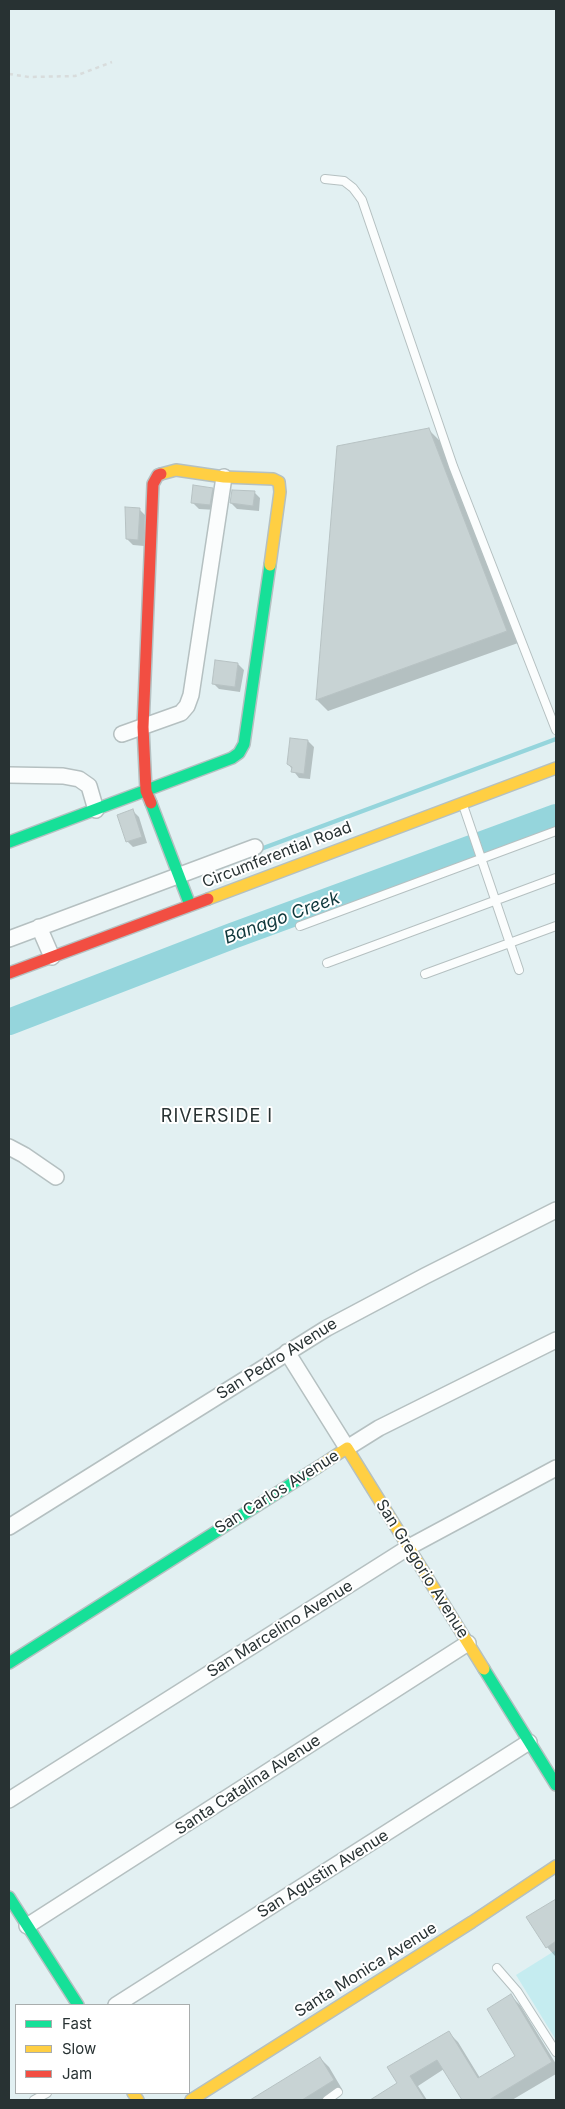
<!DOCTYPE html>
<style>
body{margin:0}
#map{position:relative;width:565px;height:2109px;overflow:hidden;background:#e2f0f2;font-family:Inter,sans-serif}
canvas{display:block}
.frame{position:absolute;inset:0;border:10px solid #283233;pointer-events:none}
.legend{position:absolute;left:15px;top:2004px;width:175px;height:90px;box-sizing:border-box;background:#fff;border:1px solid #a9adad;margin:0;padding:6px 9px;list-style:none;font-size:15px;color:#283233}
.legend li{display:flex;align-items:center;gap:10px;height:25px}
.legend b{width:25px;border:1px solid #a9adad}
</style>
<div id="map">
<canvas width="565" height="2109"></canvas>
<div class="frame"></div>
<ul class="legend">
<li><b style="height:6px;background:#16e098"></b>Fast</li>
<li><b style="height:6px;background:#ffcf43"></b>Slow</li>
<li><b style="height:6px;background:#f24e42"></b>Jam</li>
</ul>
</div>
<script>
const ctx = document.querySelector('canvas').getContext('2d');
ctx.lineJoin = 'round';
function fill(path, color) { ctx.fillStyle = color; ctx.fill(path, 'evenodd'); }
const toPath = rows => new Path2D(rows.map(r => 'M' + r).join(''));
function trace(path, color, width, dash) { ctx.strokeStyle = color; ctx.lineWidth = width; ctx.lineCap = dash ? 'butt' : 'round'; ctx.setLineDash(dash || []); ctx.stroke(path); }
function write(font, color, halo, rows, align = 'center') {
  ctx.font = font + ' Inter,sans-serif'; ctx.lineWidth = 4; ctx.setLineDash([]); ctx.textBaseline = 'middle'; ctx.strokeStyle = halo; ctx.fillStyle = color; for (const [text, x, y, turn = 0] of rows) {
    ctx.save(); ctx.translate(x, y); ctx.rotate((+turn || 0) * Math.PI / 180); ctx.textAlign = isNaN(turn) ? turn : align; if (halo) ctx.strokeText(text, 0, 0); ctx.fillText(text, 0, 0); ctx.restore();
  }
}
const green = toPath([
 [556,1950,556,2040,516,1975]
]);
const shadow = toPath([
 [428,429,440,441,518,643,328,711,317,700],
 [212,489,218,495,216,510,199,509,193,503],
 [254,492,260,498,259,511,237,509,231,503],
 [139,509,145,515,144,546,133,545,127,539],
 [238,664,244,670,240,692,219,689,213,683],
 [291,739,308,741,314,747,310,779,299,778,288,764],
 [133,811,139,817,147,843,133,847,127,841],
 [556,1900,556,1955,555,1956,547,1947,528,1917],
 [511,1996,520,2005,556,2064,556,2074,512,2100,463,2100,444,2069,418,2086,427,2100,373,2100,399,2084,449,2033,458,2042,480,2078,517,2056],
 [320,2058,329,2067,342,2089,325,2100,253,2100]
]);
const stream = toPath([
 [258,850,556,739]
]);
const river = toPath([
 [9,1022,232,936,556,817]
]);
const building = toPath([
 [429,428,507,631,316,700,337,446,429,428],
 [193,485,213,488,210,505,191,503,193,485],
 [232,490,255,491,253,506,230,503,232,490],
 [125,507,140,508,138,540,126,539,125,507],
 [215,660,238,663,235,687,212,684,215,660],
 [290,738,308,740,304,774,291,772,292,767,287,764,290,738],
 [133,809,142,837,126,842,117,815,133,809],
 [556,1899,556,1941,546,1948,526,1917,556,1899],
 [511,1994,552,2062,489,2100,462,2100,437,2060,410,2076,425,2100,370,2100,397,2083,387,2067,449,2031,478,2078,515,2056,487,2009,511,1994],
 [320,2057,334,2080,302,2100,250,2100,320,2057]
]);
const path = toPath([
 [9,74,29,77,75,76,112,62]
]);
const lane = toPath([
 [325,179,344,181,353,188,362,200,453,466,556,730],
 [463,805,519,970],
 [300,926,556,831],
 [327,963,556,878],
 [425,974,556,926],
 [497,1968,517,1991,556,2052],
 [34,2100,47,2093],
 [327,2100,338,2092]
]);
const street = toPath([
 [122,734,181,713,187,706,191,695,224,477],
 [9,775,63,776,79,779,89,786,96,810],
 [39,927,52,957],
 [9,939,255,847],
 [9,1147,24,1155,56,1177],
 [287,1352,347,1448,379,1428,556,1340],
 [9,1527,327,1328,425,1276,556,1210],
 [9,1800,409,1547,556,1468],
 [27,1926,468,1643],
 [116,2005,529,1742]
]);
const fast = toPath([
 [151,803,190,905],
 [9,842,232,758,239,753,244,744,270,565],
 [9,1663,318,1467],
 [484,1669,556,1785],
 [9,1897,78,2005]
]);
const slow = toPath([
 [161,474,176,470,224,477,273,479,279,482,280,492,270,565],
 [208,899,556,768],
 [318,1467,347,1448,484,1669],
 [133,2093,138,2100],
 [191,2100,472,1922,556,1866]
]);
const jam = toPath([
 [151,803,146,791,143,727,153,484,158,475,161,474],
 [9,973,208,899]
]);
const streetNames = [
 ["Circumferential Road",277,855,-21],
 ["San Pedro Avenue",277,1359,-32],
 ["San Carlos Avenue",277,1492,-32],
 ["San Gregorio Avenue",422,1569,58],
 ["San Marcelino Avenue",280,1629,-32],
 ["Santa Catalina Avenue",248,1785,-33],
 ["San Agustin Avenue",323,1874,-32],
 ["Santa Monica Avenue",366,1970,-32]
];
const waterNames = [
 ["Banago Creek",282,918,-20]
];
const neighbourhoodNames = [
 ["RIVERSIDE I",217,1117]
];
fill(green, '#c5ecf0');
fill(shadow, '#0003');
trace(stream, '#95d5dc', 4.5);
trace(river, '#95d5dc', 26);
fill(building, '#c8d3d4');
trace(building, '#b7c2c3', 1);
trace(lane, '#b5c0c1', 10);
trace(street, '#b5c0c1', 18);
trace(fast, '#b5c0c1', 14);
trace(slow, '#b5c0c1', 14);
trace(jam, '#b5c0c1', 14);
trace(path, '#d8dcdc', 2.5, [4, 4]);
trace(lane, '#fbfdfd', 8);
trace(street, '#fbfdfd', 15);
trace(fast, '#16e098', 11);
trace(slow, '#ffcf43', 11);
trace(jam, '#f24e42', 11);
write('16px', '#283233', '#fff', streetNames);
write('italic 18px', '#0f383c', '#fff', waterNames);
ctx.letterSpacing = '1px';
write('18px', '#283233', '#fff', neighbourhoodNames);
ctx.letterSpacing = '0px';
</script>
